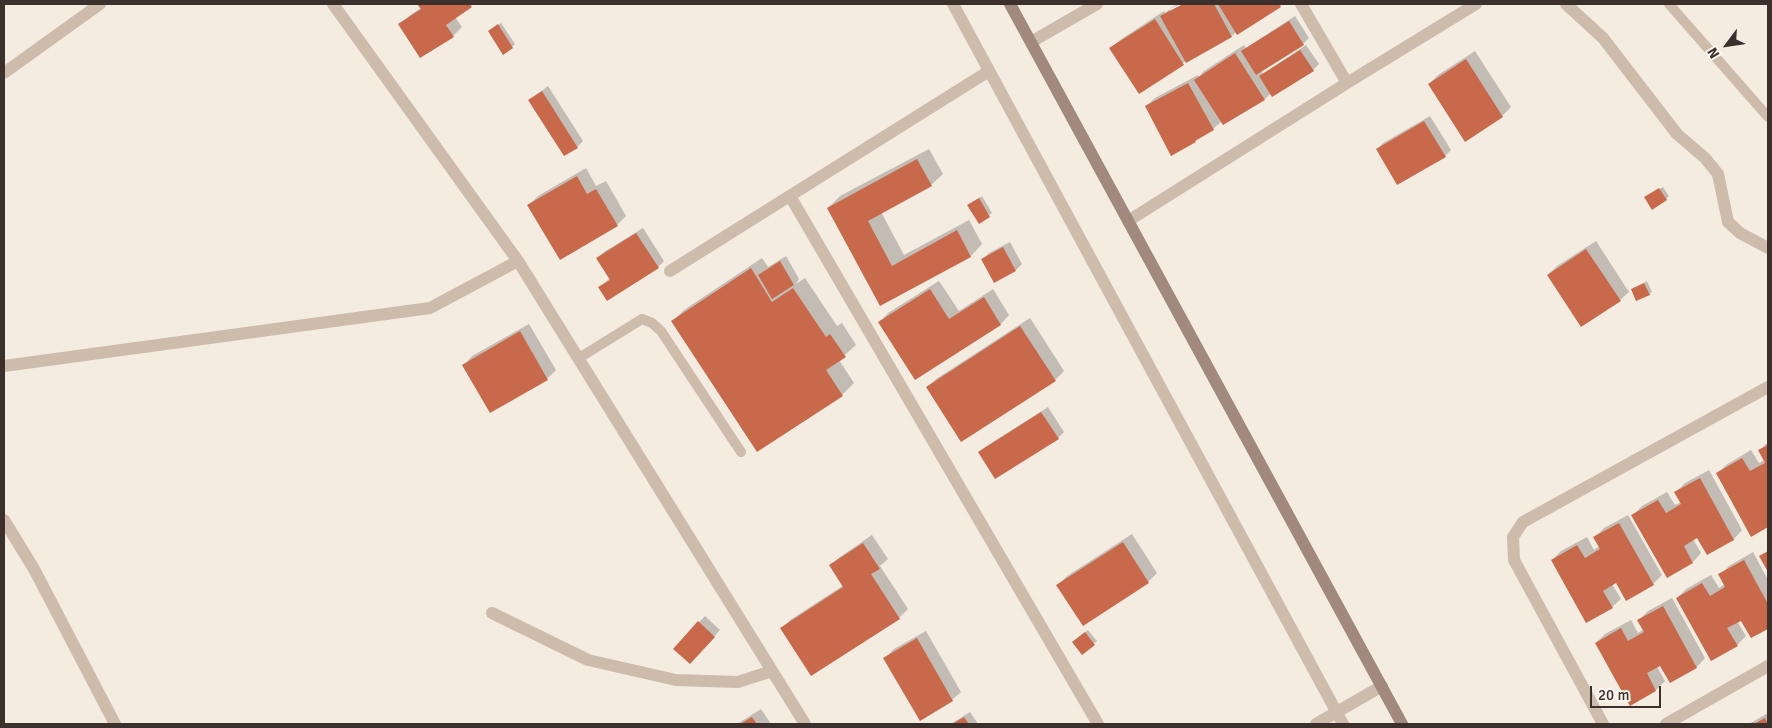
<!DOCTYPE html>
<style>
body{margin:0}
#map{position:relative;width:1772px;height:728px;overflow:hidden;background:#f4ebe1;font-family:Signika,sans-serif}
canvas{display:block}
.frame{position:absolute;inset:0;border:5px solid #3b302b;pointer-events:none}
.north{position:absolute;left:1702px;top:20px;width:50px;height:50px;-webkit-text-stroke:4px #fbf5ee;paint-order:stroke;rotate:239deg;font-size:14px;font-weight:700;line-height:20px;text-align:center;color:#3b302b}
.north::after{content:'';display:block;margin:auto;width:18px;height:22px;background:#3b302b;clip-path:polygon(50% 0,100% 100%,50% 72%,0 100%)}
.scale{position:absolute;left:1590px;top:686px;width:71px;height:22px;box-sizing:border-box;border:2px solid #3b302b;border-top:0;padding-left:6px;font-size:15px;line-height:18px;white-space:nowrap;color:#3b302b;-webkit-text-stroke:4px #fbf5ee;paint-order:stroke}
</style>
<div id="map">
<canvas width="1772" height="728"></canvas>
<div class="frame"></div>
<div class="north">N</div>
<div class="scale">20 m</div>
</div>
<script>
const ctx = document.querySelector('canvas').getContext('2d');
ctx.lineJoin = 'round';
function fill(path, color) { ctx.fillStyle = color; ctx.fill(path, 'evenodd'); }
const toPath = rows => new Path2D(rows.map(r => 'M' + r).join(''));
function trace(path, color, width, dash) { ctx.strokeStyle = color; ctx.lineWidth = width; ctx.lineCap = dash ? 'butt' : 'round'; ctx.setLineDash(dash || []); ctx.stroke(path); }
const shadow = toPath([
 [419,4,474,4,455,17,462,27,453,36,400,25,409,16,421,8],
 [1178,4,1180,4,1170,9,1170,12,1185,4,1283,4,1238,33,1237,31,1232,36,1186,61,1139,92,1111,48,1120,40,1164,11,1165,13,1171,8],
 [1295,16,1309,38,1303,44,1261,71,1263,74,1306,45,1319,64,1313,70,1271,93,1265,99,1223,123,1222,121,1213,129,1200,136,1195,141,1146,106,1155,98,1198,75,1199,77,1204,71,1244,45,1246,48],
 [501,23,515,44,512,47,489,31],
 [1475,51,1511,107,1502,116,1429,84,1438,75],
 [548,86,583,141,577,147,530,100],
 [1430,116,1451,150,1445,156,1377,149,1383,143],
 [929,149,943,174,931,185,881,212,904,255,969,220,982,244,971,256,881,304,828,208,840,196],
 [586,168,596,186,606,181,626,216,617,225,529,205,538,196],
 [1663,187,1669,196,1666,199,1647,197],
 [982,196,992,213,979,222,969,205],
 [643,228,664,261,658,267,600,287,610,278,598,258,604,252],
 [1596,241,1629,292,1620,300,1548,275,1557,266],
 [1010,242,1022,264,1016,270,995,281,983,259,989,253],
 [786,256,799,279,796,284,805,278,837,326,842,323,856,345,839,360,854,383,842,395,757,450,673,321,684,310,762,258,768,267],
 [939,281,959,311,993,289,1009,315,1001,324,915,378,880,322,888,313],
 [1647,281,1652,292,1649,294,1632,290],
 [1030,318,1064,371,1055,380,962,441,927,388,936,379],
 [529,324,556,370,547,379,464,365,472,356],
 [1048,407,1064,432,1058,438,980,452,985,447],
 [1768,442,1768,525,1751,535,1717,474,1726,465,1751,450,1759,463,1765,460,1760,450],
 [1709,470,1742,530,1734,539,1707,554,1698,537,1693,539,1701,553,1693,562,1633,515,1642,506,1667,492,1675,505,1681,502,1676,492,1685,483],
 [1628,515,1662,575,1653,584,1617,581,1612,584,1621,599,1612,607,1552,560,1561,551,1587,537,1594,550,1600,546,1595,537,1604,528],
 [1132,534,1157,573,1148,582,1083,624,1058,585,1067,576],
 [872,535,888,559,880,566,908,609,899,618,782,629,790,620,844,585,831,565,840,557],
 [1753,552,1768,580,1768,627,1751,637,1742,619,1737,621,1746,636,1737,645,1677,598,1686,589,1711,575,1719,588,1725,584,1720,575,1729,566],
 [1672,598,1705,658,1697,667,1671,682,1661,664,1657,667,1665,681,1656,690,1631,704,1596,643,1605,634,1631,620,1638,633,1644,629,1639,620,1648,611],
 [705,616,720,630,696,657,675,648],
 [1088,630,1097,641,1082,653,1076,639],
 [926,631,961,692,952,700,885,658,894,649],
 [761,709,771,724,737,724],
 [970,712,978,724,951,724],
 [1768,713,1768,724,1749,724]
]);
const building = toPath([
 [417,4,469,4,472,7,446,25,454,37,420,58,398,24,421,9],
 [1183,4,1214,4,1232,37,1186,63,1160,16],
 [1218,4,1279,4,1281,7,1237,35],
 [1155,19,1184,65,1139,94,1109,48],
 [1289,21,1304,45,1256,75,1241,51],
 [498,24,513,48,503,55,488,31],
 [1300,50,1314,71,1272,97,1259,76],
 [1235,53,1265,100,1223,125,1194,80],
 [1466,59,1503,117,1465,142,1428,84],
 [1188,83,1214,130,1195,141,1196,142,1171,156,1145,106],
 [542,91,578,148,564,156,528,100],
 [1424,121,1446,157,1397,185,1376,149],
 [917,159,932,186,868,221,892,266,957,230,971,257,880,306,827,208],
 [577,176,587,194,596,189,618,226,560,260,527,205],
 [1659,188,1667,200,1652,210,1644,197],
 [979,198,990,217,979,224,967,205],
 [636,233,659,268,607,301,598,287,610,280,596,258],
 [1003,247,1016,271,994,283,981,259],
 [1586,249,1621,301,1581,327,1547,275],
 [780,261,794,285,772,299,758,275],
 [751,268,772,302,793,288,826,337,830,334,846,357,826,370,843,396,757,452,671,321],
 [1644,283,1650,295,1636,301,1631,289],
 [930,289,949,319,984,297,1001,325,915,380,878,322],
 [1020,326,1056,381,961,442,926,387],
 [520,331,548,380,490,413,462,365],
 [1041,412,1059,439,995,479,978,452],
 [1768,445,1768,527,1751,537,1716,473,1742,458,1750,471,1765,463,1758,450],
 [1700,478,1734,540,1707,555,1697,538,1684,546,1693,563,1667,578,1631,515,1658,500,1666,513,1681,504,1674,492],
 [1619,523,1654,585,1626,601,1616,583,1603,591,1613,608,1586,623,1551,560,1577,545,1585,558,1600,549,1593,537],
 [1123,542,1149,583,1083,626,1056,585],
 [863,543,880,569,871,574,900,619,811,676,780,628,843,587,829,565],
 [1768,551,1768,572,1759,556],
 [1744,560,1768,604,1768,629,1751,638,1741,621,1727,628,1738,646,1711,661,1676,598,1702,583,1710,596,1725,587,1718,574],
 [1663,606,1697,668,1670,683,1660,666,1647,673,1656,691,1630,706,1595,643,1621,628,1628,641,1644,632,1637,620],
 [698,621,715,637,690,664,673,649],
 [1085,632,1095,645,1082,655,1072,642],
 [917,638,953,701,920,721,883,658],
 [752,717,757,724,740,724],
 [964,717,969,724,952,724],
 [1765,718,1768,724,1754,724]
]);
const lane = toPath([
 [1669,4,1768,117],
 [579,358,642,319,652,323,661,331,741,452]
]);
const street = toPath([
 [333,4,518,261,805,724],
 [953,4,1343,724],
 [1301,4,1347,83],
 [1566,4,1603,38,1677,134,1705,158,1718,174,1728,222,1740,233,1768,248],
 [1031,42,1097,4],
 [4,73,100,4],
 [790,196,1098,724],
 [1128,221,1347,83,1476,4],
 [670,271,989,71],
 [4,366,430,308,518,261],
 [4,520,34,569,115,724],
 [492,613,588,660,676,680,738,682,772,671],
 [1316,724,1382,686],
 [1603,724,1514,560,1513,537,1523,522,1768,387],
 [1666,724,1768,666]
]);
const secondary = toPath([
 [1010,4,1402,724]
]);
fill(shadow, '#0003');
fill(building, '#c8694b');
trace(lane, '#cdbbac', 10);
trace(street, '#cdbbac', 12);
trace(secondary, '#a18a7d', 12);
</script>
